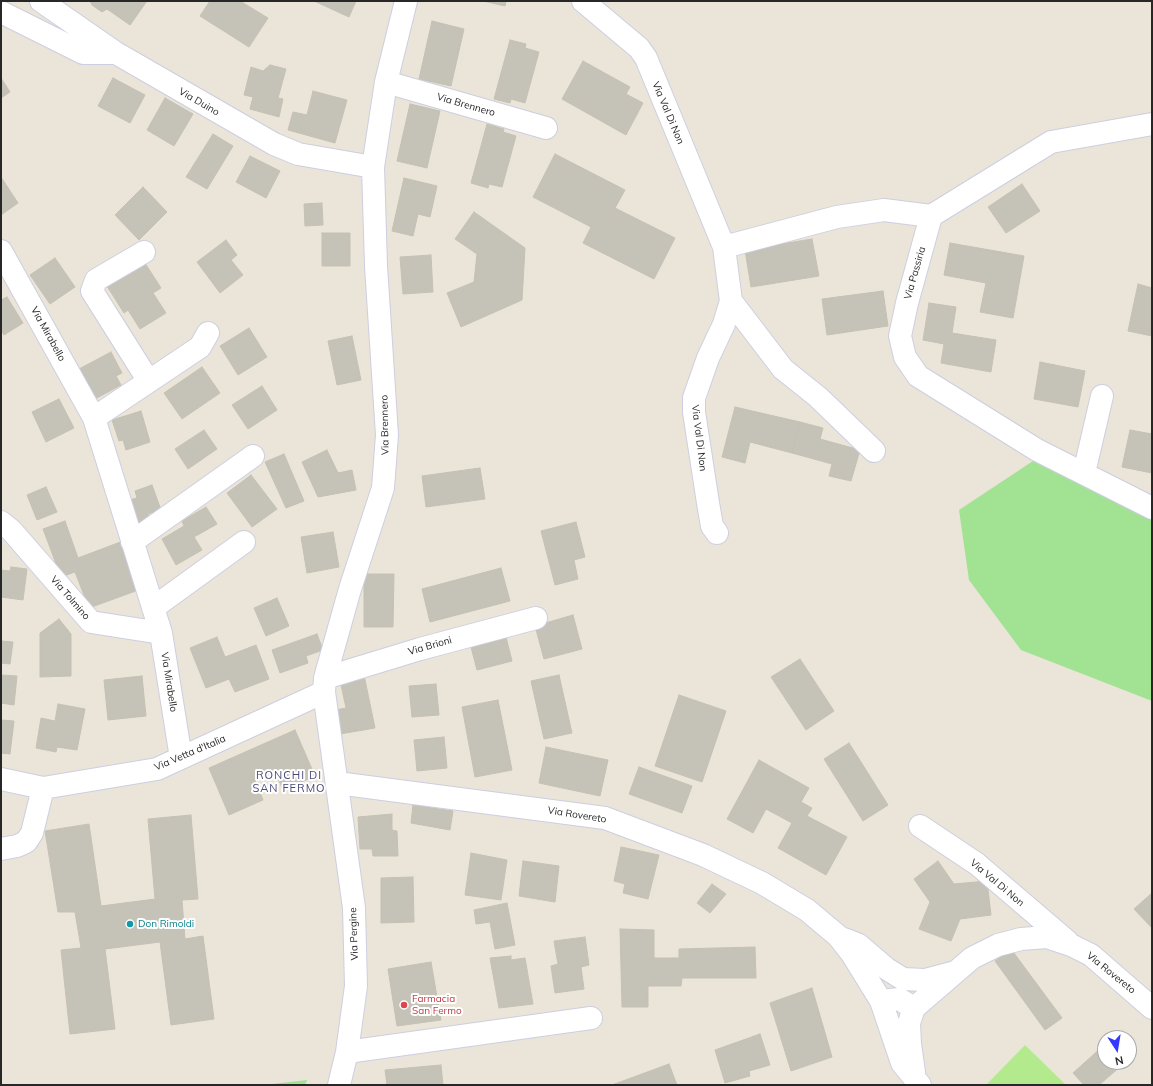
<!DOCTYPE html>
<style>
body{margin:0}
#map{position:relative;width:1153px;height:1086px;overflow:hidden;background:#eae5d8;font-family:Mulish,sans-serif}
canvas{display:block}
.frame{position:absolute;inset:0;border:2px solid #272727;pointer-events:none}
.north{position:absolute;left:1097px;top:1030px;width:40px;height:40px;box-sizing:border-box;background:#fff;border:1px solid #a9a9a9;border-radius:50%;rotate:168deg;font-size:11px;font-weight:700;line-height:16px;text-align:center;color:#272727}
.north::after{content:'';display:block;margin:auto;width:14px;height:18px;background:#3439fb;clip-path:polygon(50% 0,100% 100%,50% 72%,0 100%)}
</style>
<div id="map">
<canvas width="1153" height="1086"></canvas>
<div class="frame"></div>
<div class="north">N</div>
</div>
<script>
const ctx = document.querySelector('canvas').getContext('2d');
ctx.lineJoin = 'round';
function fill(path, color) { ctx.fillStyle = color; ctx.fill(path, 'evenodd'); }
const toPath = rows => new Path2D(rows.map(r => 'M' + r).join(''));
function trace(path, color, width, dash) { ctx.strokeStyle = color; ctx.lineWidth = width; ctx.lineCap = dash ? 'butt' : 'round'; ctx.setLineDash(dash || []); ctx.stroke(path); }
function write(font, color, halo, rows, align = 'center') {
  ctx.font = font + ' Mulish,sans-serif'; ctx.lineWidth = 4; ctx.setLineDash([]); ctx.textBaseline = 'middle'; ctx.strokeStyle = halo; ctx.fillStyle = color; for (const [text, x, y, turn = 0] of rows) {
    ctx.save(); ctx.translate(x, y); ctx.rotate((+turn || 0) * Math.PI / 180); ctx.textAlign = isNaN(turn) ? turn : align; if (halo) ctx.strokeText(text, 0, 0); ctx.fillText(text, 0, 0); ctx.restore();
  }
}
const green = toPath([
 [1036,459,1122,506,1152,518,1152,701,1021,650,969,580,959,510],
 [307,1080,305,1085,263,1085]
]);
const pitch = toPath([
 [1025,1045,1066,1085,986,1085]
]);
const building = toPath([
 [90,1,147,1,130,25,107,9,102,12,92,5,90,1],
 [210,1,240,1,268,18,249,47,200,16,210,1],
 [314,1,356,1,349,17,314,1],
 [483,1,506,1,505,6,483,1],
 [432,21,464,29,451,86,419,79,432,21],
 [510,40,526,44,525,48,539,52,525,103,511,99,510,103,494,99,510,40],
 [583,61,630,87,626,94,643,103,626,135,562,99,583,61],
 [270,65,286,69,278,98,283,99,279,117,250,109,253,97,244,95,251,67,263,71,270,65],
 [1,78,10,92,1,98,1,78],
 [113,78,145,95,130,123,98,106,113,78],
 [313,91,347,100,335,143,288,130,293,112,307,115,313,91],
 [165,98,193,114,174,146,147,130,165,98],
 [410,104,440,111,427,168,397,161,410,104],
 [487,124,504,129,503,132,516,136,502,187,489,184,488,188,471,183,487,124],
 [213,134,233,146,207,189,186,177,213,134],
 [555,154,625,190,615,208,675,238,654,279,583,243,591,227,533,197,555,154],
 [250,156,280,171,266,198,236,182,250,156],
 [1,177,18,203,1,215,1,177],
 [404,178,437,186,430,217,418,214,413,236,392,231,404,178],
 [1022,184,1040,211,1006,233,988,207,1022,184],
 [143,187,167,212,139,240,115,215,143,187],
 [322,203,323,225,305,226,304,204,322,203],
 [474,212,525,248,522,300,461,327,447,293,474,282,477,254,455,239,474,212],
 [322,233,350,233,350,266,322,266,322,233],
 [812,239,819,276,751,287,745,250,812,239],
 [226,240,237,255,231,260,243,275,220,293,197,262,226,240],
 [950,243,1024,256,1013,318,980,312,986,283,944,275,950,243],
 [431,255,433,292,403,294,400,257,431,255],
 [55,258,75,287,50,304,30,275,55,258],
 [143,260,161,288,153,293,166,313,140,329,128,310,124,313,105,283,143,260],
 [1138,284,1152,288,1152,336,1128,331,1138,284],
 [883,291,888,326,827,335,822,299,883,291],
 [7,297,23,323,4,335,1,330,1,300,7,297],
 [929,303,956,307,952,333,996,340,991,372,941,363,944,344,923,340,929,303],
 [249,328,267,357,238,375,220,346,249,328],
 [352,336,361,380,337,385,328,341,352,336],
 [111,352,122,373,116,376,121,385,95,399,79,369,111,352],
 [1040,362,1085,371,1078,407,1034,399,1040,362],
 [202,367,220,393,182,419,164,393,202,367],
 [262,386,277,410,248,429,232,405,262,386],
 [59,399,74,428,46,442,32,412,59,399],
 [735,407,800,422,792,453,750,442,745,463,722,457,735,407],
 [141,411,150,442,126,450,123,440,119,441,112,420,141,411],
 [800,422,823,428,820,439,860,450,851,481,829,476,832,464,792,453,800,422],
 [204,430,217,449,188,469,175,449,204,430],
 [1130,430,1152,434,1152,473,1122,467,1130,430],
 [327,450,338,473,352,470,356,490,318,497,302,462,327,450],
 [284,454,304,501,286,508,265,462,284,454],
 [480,468,485,499,426,507,422,476,480,468],
 [251,475,277,509,252,527,227,493,251,475],
 [152,485,161,510,148,514,150,522,135,527,126,501,137,498,135,491,152,485],
 [46,487,57,512,37,520,27,495,46,487],
 [206,507,217,524,194,537,202,550,176,565,162,539,184,526,182,521,206,507],
 [65,521,78,558,123,541,141,589,89,608,75,572,61,577,43,529,65,521],
 [576,522,585,557,574,560,578,579,555,585,541,531,576,522],
 [333,532,339,567,307,573,301,537,333,532],
 [11,567,27,569,23,600,1,597,1,570,10,571,11,567],
 [501,568,510,601,430,622,422,589,501,568],
 [364,574,394,574,393,627,364,627,364,574],
 [277,598,289,626,266,636,254,608,277,598],
 [573,615,582,649,544,659,535,626,573,615],
 [59,619,71,634,71,676,40,677,40,633,59,619],
 [317,634,323,650,306,656,308,663,280,673,272,650,317,634],
 [217,637,225,657,256,645,269,679,235,692,229,679,206,688,190,648,217,637],
 [506,637,512,661,477,670,471,647,506,637],
 [1,641,13,642,10,664,1,663,1,641],
 [800,659,834,711,806,730,771,677,800,659],
 [1,675,17,676,14,705,1,703,1,675],
 [364,675,375,728,340,734,335,710,346,708,340,680,364,675],
 [559,675,572,733,544,739,531,681,559,675],
 [142,676,146,716,108,720,104,680,142,676],
 [436,684,439,715,412,717,409,686,436,684],
 [679,695,726,711,702,782,655,766,679,695],
 [498,700,512,770,475,777,462,707,498,700],
 [58,704,85,709,77,750,57,747,56,752,36,748,41,718,55,721,58,704],
 [1,720,14,721,10,754,1,753,1,720],
 [295,730,315,776,283,790,275,771,255,780,263,800,229,815,209,768,295,730],
 [444,737,447,768,417,771,414,740,444,737],
 [849,743,888,805,863,821,824,759,849,743],
 [546,747,608,760,600,796,539,783,546,747],
 [759,760,809,788,801,802,812,808,807,816,847,837,826,875,778,848,792,823,766,809,753,833,727,819,759,760],
 [639,767,692,786,682,813,629,794,639,767],
 [413,805,453,811,450,830,411,823,413,805],
 [392,814,392,830,397,831,398,856,373,856,372,849,360,849,358,817,392,814],
 [191,815,198,899,182,900,185,939,203,936,214,1019,171,1025,160,942,105,949,115,1029,70,1034,61,950,81,948,75,912,58,912,45,831,89,824,101,906,155,899,148,819,191,815],
 [621,847,659,855,648,899,623,893,625,884,614,881,621,847],
 [471,853,507,860,501,900,465,895,471,853],
 [523,861,559,866,555,902,519,896,523,861],
 [938,861,954,884,987,881,991,915,960,919,951,941,919,929,930,902,914,879,938,861],
 [413,877,414,922,381,923,381,878,413,877],
 [712,884,726,894,710,913,697,903,712,884],
 [1152,893,1152,928,1134,909,1152,893],
 [507,903,515,945,495,949,490,922,476,924,474,910,507,903],
 [620,929,654,930,654,958,679,958,679,949,755,947,756,978,682,978,681,986,648,986,648,1007,622,1007,620,929],
 [585,937,589,965,581,967,584,989,555,993,551,966,558,964,554,941,585,937],
 [1011,949,1062,1018,1045,1030,995,961,1011,949],
 [511,956,511,960,525,958,533,1004,499,1008,490,958,511,956],
 [431,962,441,1020,397,1026,388,969,431,962],
 [812,988,832,1057,791,1071,770,1003,812,988],
 [760,1034,770,1065,749,1071,750,1076,725,1083,715,1050,760,1034],
 [1103,1046,1105,1048,1105,1062,1117,1062,1121,1066,1099,1085,1084,1085,1073,1073,1103,1046],
 [669,1064,677,1085,612,1085,669,1064],
 [441,1065,443,1085,387,1085,385,1070,441,1065]
]);
const minor = toPath([
 [41,1,116,53,274,144,298,154,373,167],
 [583,1,639,48,646,58,724,247,731,301,724,324,708,358,694,398,694,412,708,503,712,526,717,533],
 [1,12,83,53,116,53],
 [386,82,546,128],
 [1152,124,1051,142,931,216,907,303,900,336,905,357,918,376,1037,450,1152,508],
 [724,247,837,217,884,210,931,216],
 [1,251,94,418,161,633,181,758],
 [144,252,96,280,92,291,148,380],
 [731,301,783,369,818,397,874,451],
 [94,418,200,347,208,333],
 [1084,473,1102,396],
 [1,522,11,530,91,622,161,633],
 [132,542,253,456],
 [153,608,244,542],
 [325,678,420,649,536,618],
 [1,779,43,788,157,769,324,692],
 [337,783,605,818,703,855,762,883,807,910,838,936,852,954,881,1001,902,1063,920,1085],
 [920,826,977,864,1067,941],
 [1,849,17,846,26,842,32,833,43,788],
 [844,939,859,945,887,969,903,979,925,980,951,973],
 [881,1001,899,999,914,1008],
 [347,1052,591,1018],
 [914,1072,910,1044,909,1023,914,1008,972,958,998,945,1021,939,1047,937,1071,945,1091,955,1152,1008],
 [339,1085,347,1052,356,986,354,908,324,692,325,678,350,589,383,488,387,435,376,266,373,167,386,82,406,1]
]);
const markers = [
 [130,924,4,"#0f9aa8"],
 [404,1005,4,"#e0444e"]
];
const streetNames = [
 ["Via Duino",199,102,30],
 ["Via Brennero",466,105,16],
 ["Via Val Di Non",668,113,67],
 ["Via Passiria",915,273,-74],
 ["Via Mirabello",48,334,61],
 ["Via Brennero",385,425,-91],
 ["Via Val Di Non",699,438,83],
 ["Via Tolmino",70,598,49],
 ["Via Brioni",430,646,-16],
 ["Via Mirabello",169,682,81],
 ["Via Vetta d'Italia",190,753,-23],
 ["Via Rovereto",577,815,9],
 ["Via Val Di Non",997,883,40],
 ["Via Pergine",354,934,-92],
 ["Via Rovereto",1111,973,39]
];
const cultureNames = [
 ["Don Rimoldi",138,924]
];
const healthNames = [
 ["Farmacia",412,999],
 ["San Fermo",412,1011]
];
const neighbourhoodNames = [
 ["RONCHI DI",289,776],
 ["SAN FERMO",289,789]
];
fill(green, '#a1e293');
fill(pitch, '#b4ea8e');
fill(building, '#c5c2b8');
trace(building, '#c5c1b2', 1);
trace(minor, '#cdcee1', 24);
trace(minor, '#fff', 22);
for (const [x, y, r, color] of markers) { const dot = new Path2D(); dot.arc(x, y, r, 0, 2 * Math.PI); ctx.fillStyle = color; ctx.fill(dot); trace(dot, '#fff', 1.5); }
write('10px', '#272727', '#fff', streetNames);
write('10px', '#0d838f', '#fff', cultureNames, 'left');
write('10px', '#be3a42', '#fff', healthNames, 'left');
ctx.letterSpacing = '1px';
write('11px', '#484977', '#fff', neighbourhoodNames);
ctx.letterSpacing = '0px';
</script>
